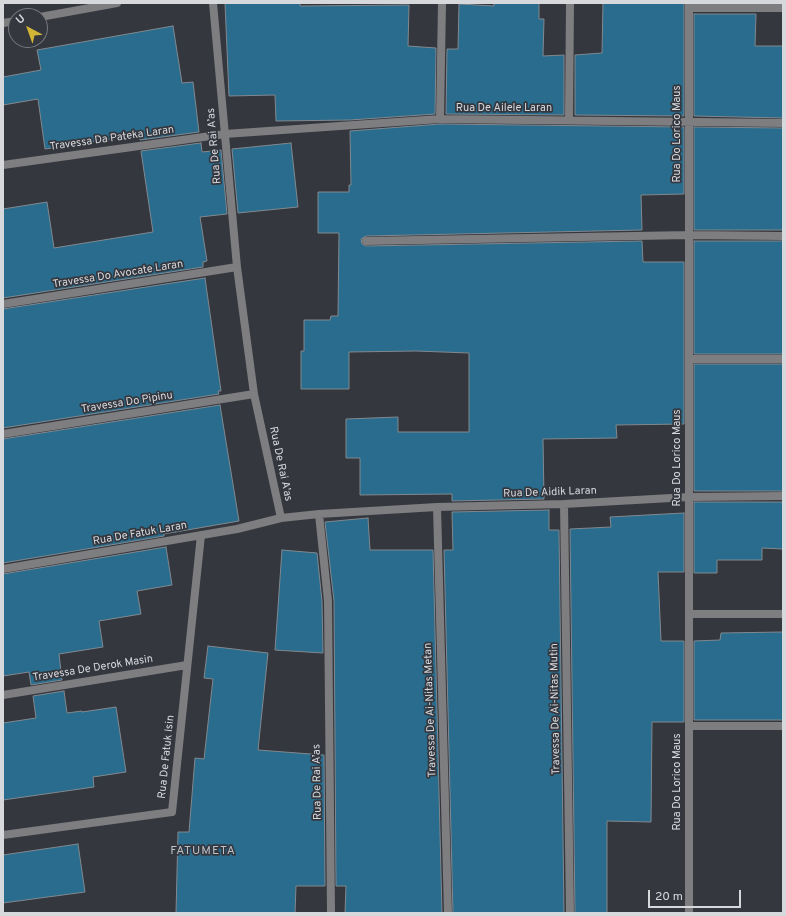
<!DOCTYPE html>
<meta charset="utf-8">
<style>
body{margin:0}
#map{position:relative;width:786px;height:916px;overflow:hidden;background:#34373e;font-family:Overpass,sans-serif}
canvas{display:block}
.frame{position:absolute;inset:0;border:4px solid #d6d8dc;pointer-events:none}
.north{position:absolute;left:8px;top:8px;width:40px;height:40px;box-sizing:border-box;background:#34373e;border:1px solid #75777d;border-radius:50%;rotate:319deg;font-size:11px;font-weight:700;line-height:16px;text-align:center;color:#d6d8dc}
.north::after{content:'';display:block;margin:auto;width:14px;height:18px;background:#d3b635;clip-path:polygon(50% 0,100% 100%,50% 72%,0 100%)}
.scale{position:absolute;left:648px;top:890px;width:93px;height:18px;box-sizing:border-box;border:2px solid #d6d8dc;border-top:0;padding-left:5px;font-size:12px;line-height:14px;white-space:nowrap;color:#d6d8dc;-webkit-text-stroke:3px #34373e;paint-order:stroke}
</style>
<div id="map">
<canvas width="786" height="916"></canvas>
<div class="frame"></div>
<div class="north">U</div>
<div class="scale">20 m</div>
</div>
<script>
const ctx = document.querySelector('canvas').getContext('2d');
ctx.lineJoin = 'round';
function fill(path, color) { ctx.fillStyle = color; ctx.fill(path, 'evenodd'); }
const toPath = rows => new Path2D(rows.map(r => 'M' + r).join(''));
function trace(path, color, width, dash) { ctx.strokeStyle = color; ctx.lineWidth = width; ctx.lineCap = dash ? 'butt' : 'round'; ctx.setLineDash(dash || []); ctx.stroke(path); }
function write(font, color, halo, rows, align = 'center') {
  ctx.font = font + ' Overpass,sans-serif'; ctx.lineWidth = 3.5; ctx.setLineDash([]); ctx.textBaseline = 'middle'; ctx.strokeStyle = halo; ctx.fillStyle = color; for (const [text, x, y, turn = 0] of rows) {
    ctx.save(); ctx.translate(x, y); ctx.rotate((+turn || 0) * Math.PI / 180); ctx.textAlign = isNaN(turn) ? turn : align; if (halo) ctx.strokeText(text, 0, 0); ctx.fillText(text, 0, 0); ctx.restore();
  }
}
const building = toPath([
 [225,3,300,3,300,6,409,5,408,46,436,48,435,114,350,120,276,121,275,95,229,96,225,3],
 [494,3,539,3,539,19,544,19,543,56,564,55,564,115,446,114,447,49,458,49,459,4,494,6,494,3],
 [603,3,684,3,684,116,575,115,575,55,602,53,603,3],
 [694,14,756,14,755,46,783,46,783,118,694,116,694,14],
 [173,26,182,83,193,82,199,132,140,140,139,135,45,149,38,99,3,105,3,77,41,70,37,50,173,26],
 [440,124,684,127,684,194,641,195,642,230,366,236,361,239,362,244,366,246,642,241,643,262,684,262,684,424,616,425,617,438,543,439,544,499,452,501,452,494,360,495,360,458,346,458,346,419,398,417,398,432,469,432,469,353,416,351,349,352,349,389,301,389,301,351,304,351,304,320,330,320,331,316,338,316,339,233,318,233,318,192,349,192,349,185,351,185,350,131,440,124],
 [694,127,783,128,783,230,694,230,694,127],
 [201,143,202,152,221,150,227,214,200,217,207,261,203,262,203,267,3,298,3,209,47,202,54,248,153,232,141,151,201,143],
 [291,143,298,207,238,213,232,149,291,143],
 [694,241,783,241,783,354,694,354,694,241],
 [205,278,221,391,218,391,219,394,3,428,3,309,205,278],
 [694,364,783,364,783,491,694,491,694,364],
 [220,405,239,521,164,534,164,536,3,563,3,439,220,405],
 [694,502,783,502,783,549,762,548,762,560,717,560,717,573,694,573,694,502],
 [549,510,549,530,559,530,564,913,453,913,444,550,453,550,452,512,549,510],
 [684,513,684,572,658,572,661,641,684,641,684,722,652,722,651,822,607,821,607,913,575,913,570,529,611,527,610,517,684,513],
 [368,518,370,550,433,550,442,913,345,913,346,886,336,886,334,601,325,522,368,518],
 [166,547,172,585,137,591,141,614,99,621,103,647,59,654,62,680,31,685,29,672,3,676,3,574,166,547],
 [282,550,317,553,322,601,323,653,275,650,282,550],
 [783,632,783,720,694,720,694,641,720,640,721,633,783,632],
 [208,646,268,653,258,750,324,755,325,886,296,886,295,913,176,913,178,832,189,832,195,758,204,759,213,679,204,678,208,646],
 [64,691,67,713,82,711,82,712,116,707,126,772,93,777,94,787,3,800,3,723,36,718,33,696,64,691],
 [78,844,85,892,3,903,3,855,78,844]
]);
const minor = toPath([
 [213,3,237,267,254,394,281,518,319,514,328,601,331,913],
 [689,8,783,8],
 [40,17,117,3],
 [3,23,16,21],
 [440,119,442,3],
 [569,120,570,3],
 [3,165,225,134,440,119,783,123],
 [366,241,689,235,783,236],
 [3,304,237,267],
 [689,359,783,359],
 [3,434,254,394],
 [564,504,570,913],
 [437,507,448,913],
 [319,514,437,507,564,504,689,497,783,496],
 [3,569,237,529,281,518],
 [689,614,783,614],
 [3,695,187,665],
 [689,726,783,726],
 [3,835,172,812,201,535],
 [689,913,689,3]
]);
const streetNames = [
 ["Rua De Ailele Laran",504,109],
 ["Rua Do Lorico Maus",678,134,-90],
 ["Travessa Da Pateka Laran",112,139,-8],
 ["Rua De Rai A’as",215,146,-95],
 ["Travessa Do Avocate Laran",118,275,-9],
 ["Travessa Do Pipinu",127,403,-9],
 ["Rua Do Lorico Maus",678,458,-90],
 ["Rua De Rai A’as",280,464,78],
 ["Rua De Aidik Laran",550,493,-2],
 ["Rua De Fatuk Laran",140,534,-10],
 ["Travessa De Derok Masin",93,669,-9],
 ["Travessa De Ai-Nitas Mutin",556,709,-91],
 ["Travessa De Ai-Nitas Metan",431,710,-92],
 ["Rua De Fatuk Isin",167,757,-84],
 ["Rua De Rai A’as",318,782,-91],
 ["Rua Do Lorico Maus",678,782,-90]
];
const neighbourhoodNames = [
 ["FATUMETA",203,852]
];
fill(building, '#296c8d');
trace(building, '#81898f', 1);
trace(minor, '#7e7d80', 8);
write('11px', '#d6d8dc', '#34373e', streetNames);
ctx.letterSpacing = '1px';
write('12px', '#bcc0c9', '#34373e', neighbourhoodNames);
ctx.letterSpacing = '0px';
</script>
